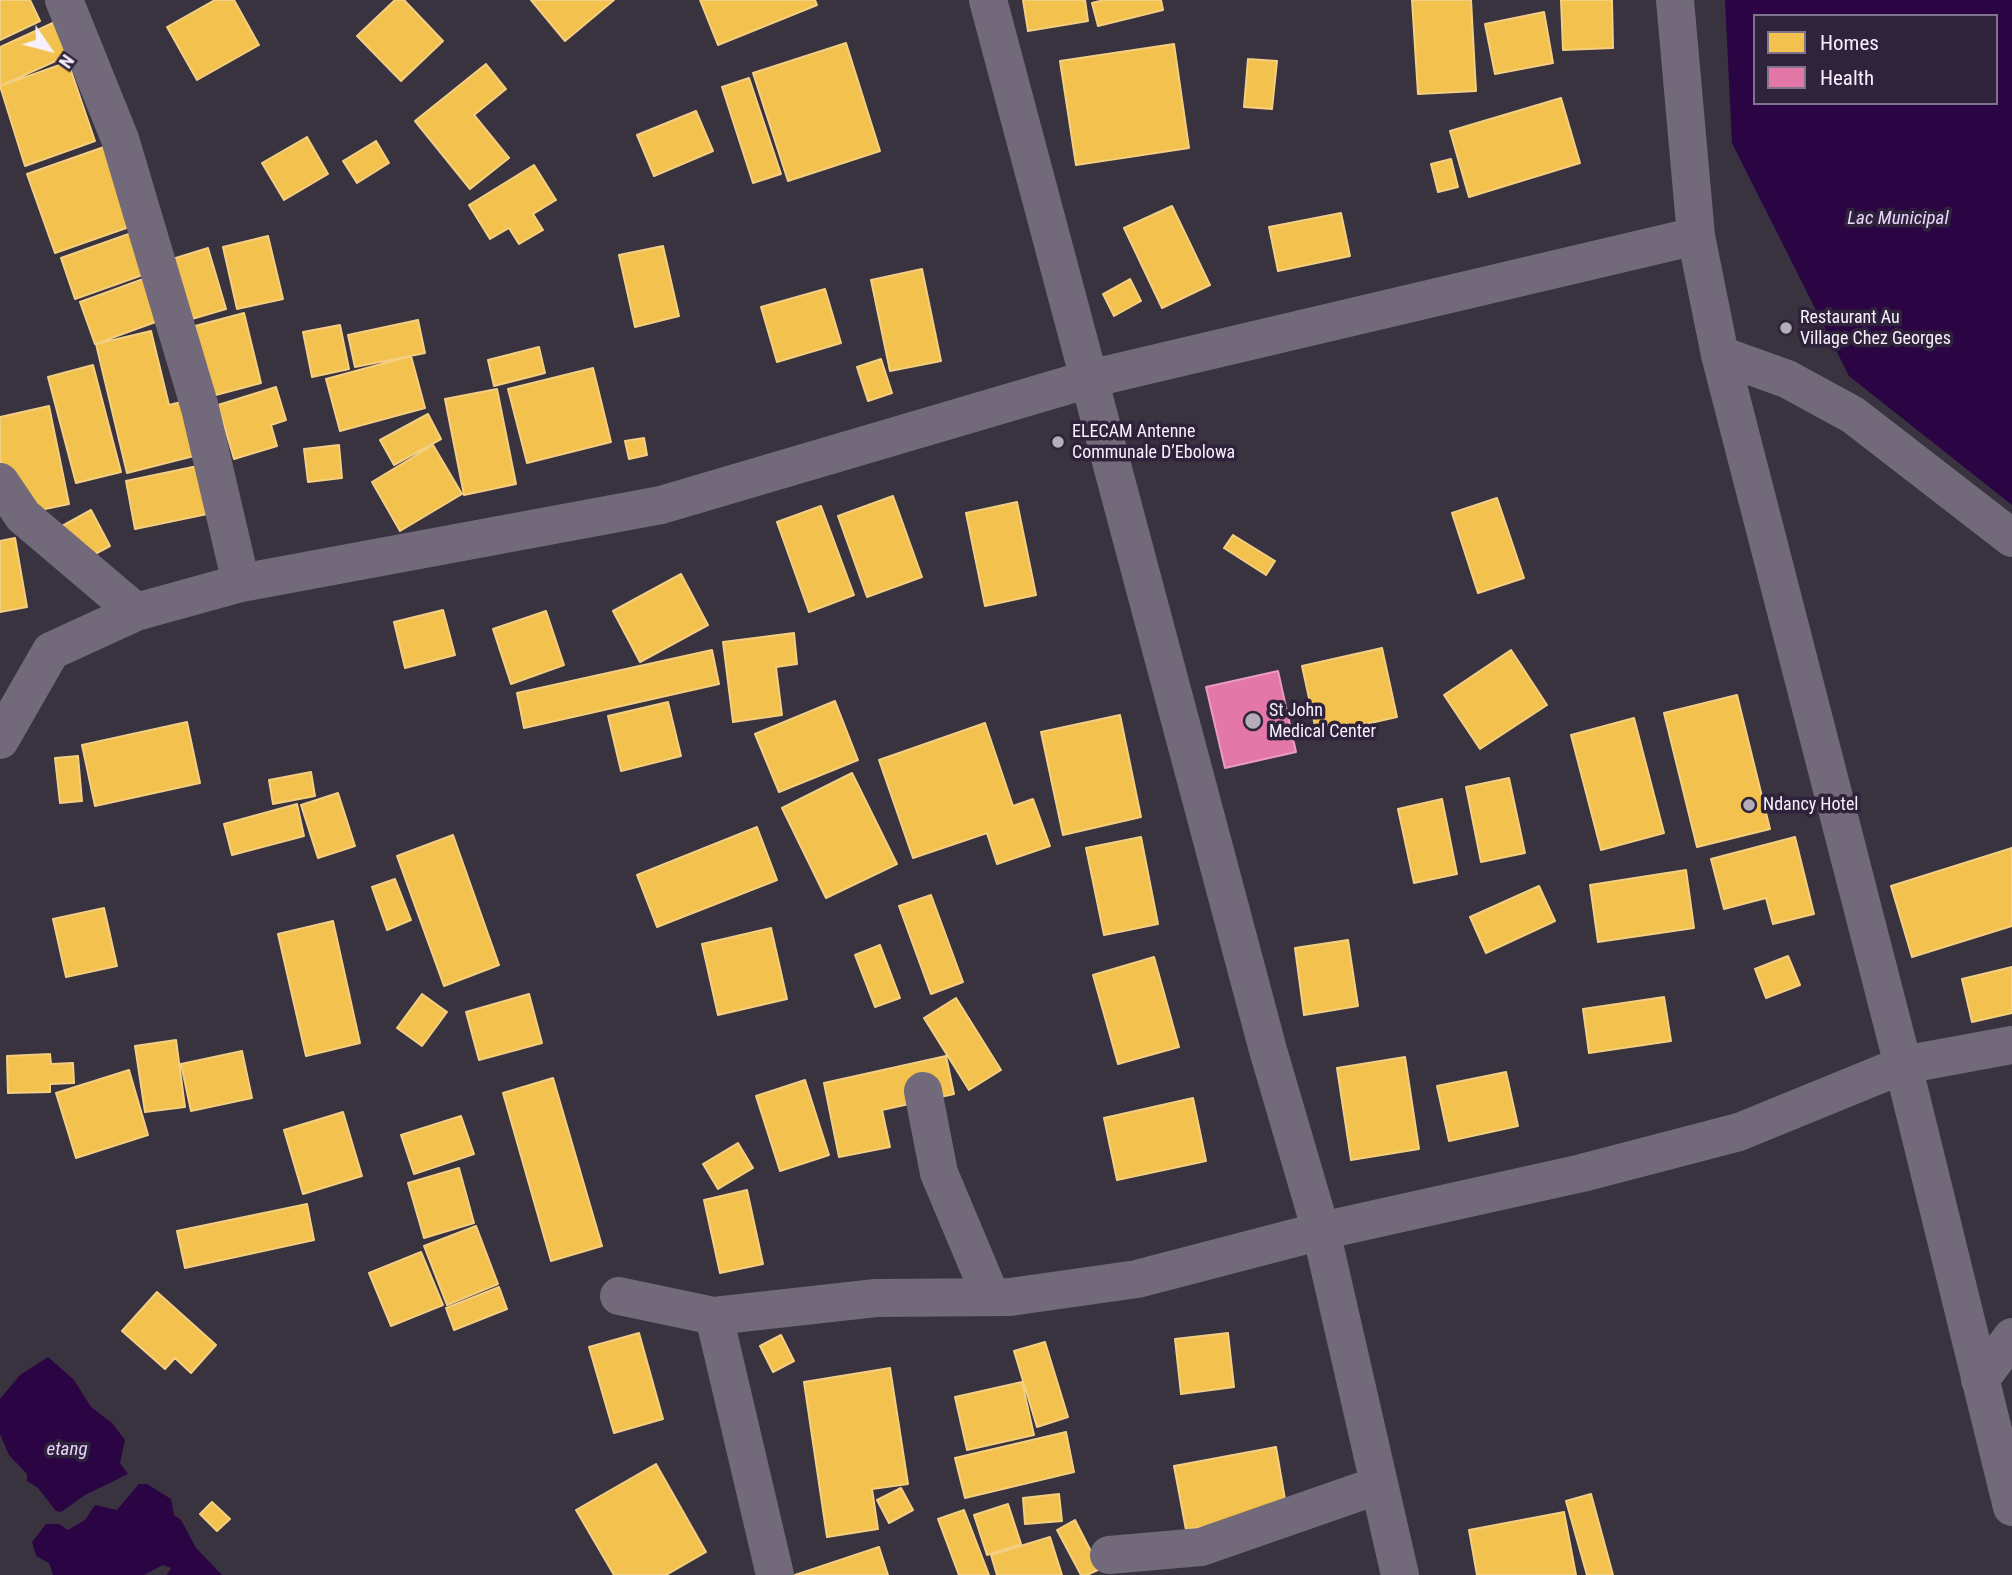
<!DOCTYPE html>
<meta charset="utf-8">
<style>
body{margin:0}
#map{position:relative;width:2012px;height:1575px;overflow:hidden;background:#39323f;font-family:"Roboto Condensed",sans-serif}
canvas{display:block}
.legend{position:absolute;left:1753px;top:14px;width:245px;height:91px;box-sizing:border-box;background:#2f223b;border:2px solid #7f7489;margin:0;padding:9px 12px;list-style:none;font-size:21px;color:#f7f0fd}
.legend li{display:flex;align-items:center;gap:14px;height:35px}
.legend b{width:35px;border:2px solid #7f7489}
.north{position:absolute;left:14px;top:14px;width:70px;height:70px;-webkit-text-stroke:5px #2f223b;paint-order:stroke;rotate:125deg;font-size:19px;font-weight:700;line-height:28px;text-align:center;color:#f7f0fd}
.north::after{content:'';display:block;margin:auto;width:24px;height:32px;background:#f7f0fd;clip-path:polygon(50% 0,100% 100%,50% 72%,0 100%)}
</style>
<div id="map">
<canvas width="2012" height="1575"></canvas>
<ul class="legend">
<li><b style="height:19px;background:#f2c14e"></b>Homes</li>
<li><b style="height:19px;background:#e377a8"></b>Health</li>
</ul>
<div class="north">N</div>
</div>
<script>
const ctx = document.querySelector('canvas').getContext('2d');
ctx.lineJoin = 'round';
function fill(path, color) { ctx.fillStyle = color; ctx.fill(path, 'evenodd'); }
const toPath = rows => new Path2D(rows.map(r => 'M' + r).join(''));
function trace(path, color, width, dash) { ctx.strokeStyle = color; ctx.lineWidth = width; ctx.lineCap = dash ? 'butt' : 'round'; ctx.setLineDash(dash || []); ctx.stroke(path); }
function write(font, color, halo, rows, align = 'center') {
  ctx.font = font + ' "Roboto Condensed",sans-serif'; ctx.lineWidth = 7; ctx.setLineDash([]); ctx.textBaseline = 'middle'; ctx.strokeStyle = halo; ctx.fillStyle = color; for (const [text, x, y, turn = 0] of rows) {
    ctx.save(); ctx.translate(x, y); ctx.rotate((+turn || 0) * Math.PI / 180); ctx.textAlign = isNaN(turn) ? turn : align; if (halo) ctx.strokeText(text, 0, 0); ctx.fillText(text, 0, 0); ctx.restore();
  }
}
const water = toPath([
 [1725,0,2012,0,2012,505,1849,376,1732,143],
 [1755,16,1996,16,1996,103,1755,103],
 [48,1357,74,1380,91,1407,112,1423,125,1440,120,1463,128,1474,85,1495,61,1512,56,1511,38,1488,27,1481,27,1474,9,1455,0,1434,0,1399,20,1375],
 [139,1484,147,1484,171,1499,174,1515,181,1520,196,1548,222,1575,167,1575,171,1568,163,1565,144,1575,53,1575,49,1563,36,1556,32,1542,46,1524,59,1524,68,1530,85,1520,95,1505,117,1510]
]);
const homes = toPath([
 [0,0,30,0,40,21,0,40,0,0],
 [215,0,234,0,259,45,197,80,167,27,215,0],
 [395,0,404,0,443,41,401,81,357,36,395,0],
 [531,0,614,0,565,41,531,0],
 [700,0,815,0,817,5,718,45,700,0],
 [1023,0,1085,0,1088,21,1028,31,1023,0],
 [1104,0,1161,0,1163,10,1098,26,1092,3,1104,0],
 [1412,0,1471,0,1476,91,1418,94,1412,0],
 [1561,0,1612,0,1613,48,1563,50,1561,0],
 [1544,12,1553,63,1495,74,1485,24,1544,12],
 [55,22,69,55,0,86,0,47,55,22],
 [846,43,880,151,788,181,753,73,846,43],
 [1174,44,1189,148,1076,165,1060,61,1174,44],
 [1248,59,1277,61,1272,109,1244,107,1248,59],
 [68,62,95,141,25,166,0,86,68,62],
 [486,64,506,89,474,115,509,158,470,189,415,121,486,64],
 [749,78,781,174,753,183,722,87,749,78],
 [1561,98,1580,163,1469,197,1450,131,1561,98],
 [696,111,713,151,654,176,637,135,696,111],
 [307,137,328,174,284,200,262,163,307,137],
 [376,141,389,163,357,183,343,161,376,141],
 [104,147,132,226,55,253,27,174,104,147],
 [1451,159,1458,187,1438,192,1431,164,1451,159],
 [534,165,556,200,533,214,543,230,519,244,509,228,490,239,469,205,534,165],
 [1172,206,1210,285,1162,308,1124,228,1172,206],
 [1341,213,1350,256,1278,271,1269,227,1341,213],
 [137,231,151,272,75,299,61,258,137,231],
 [268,236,283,299,237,309,223,247,268,236],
 [663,246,679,316,635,327,619,255,663,246],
 [208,248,226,309,185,321,166,261,208,248],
 [922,269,941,361,890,371,871,280,922,269],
 [146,278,161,320,95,344,80,302,146,278],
 [1130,279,1141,301,1114,316,1103,294,1130,279],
 [825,289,841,343,777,362,761,307,825,289],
 [244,313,261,383,212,396,195,326,244,313],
 [418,320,425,353,355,367,348,335,418,320],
 [340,325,349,369,312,377,303,332,340,325],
 [151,331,169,405,185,401,198,455,127,473,96,344,151,331],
 [539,347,545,373,494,386,488,360,539,347],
 [411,356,425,408,340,431,326,379,411,356],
 [881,359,892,393,868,401,857,367,881,359],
 [93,365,121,472,76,483,48,377,93,365],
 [593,368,611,442,527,463,508,389,593,368],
 [276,387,286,420,271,425,277,446,234,459,218,405,276,387],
 [497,389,516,484,464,495,445,399,497,389],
 [49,406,69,504,7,517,0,484,0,417,49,406],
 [428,414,441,439,394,465,380,440,428,414],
 [644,438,647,455,629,459,625,441,644,438],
 [339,445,342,478,308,482,304,449,339,445],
 [433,445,462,494,400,531,372,482,433,445],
 [207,464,217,512,135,529,126,481,207,464],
 [893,496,922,577,867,597,838,516,893,496],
 [1497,498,1524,578,1478,593,1452,513,1497,498],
 [1017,502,1036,595,985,606,966,513,1017,502],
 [821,506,854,595,809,612,777,522,821,506],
 [91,510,110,546,80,562,62,526,91,510],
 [1233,535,1275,561,1266,575,1224,548,1233,535],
 [15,538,27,607,0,612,0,541,15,538],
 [681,574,708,625,640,662,613,611,681,574],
 [443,610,455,655,405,668,394,622,443,610],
 [546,611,564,665,511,684,493,629,546,611],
 [794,633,797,664,776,667,782,715,733,722,723,642,794,633],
 [1382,648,1397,717,1317,735,1302,666,1382,648],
 [712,650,719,684,524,728,517,693,712,650],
 [1511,650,1547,705,1480,749,1444,695,1511,650],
 [1737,695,1770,829,1697,847,1664,713,1737,695],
 [835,701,858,760,779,792,755,734,835,701],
 [668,702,681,756,621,771,608,716,668,702],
 [1120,715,1141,817,1063,835,1041,732,1120,715],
 [1634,718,1664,833,1601,850,1571,735,1634,718],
 [187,722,200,783,95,806,82,745,187,722],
 [985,723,1013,806,1033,799,1050,846,997,864,987,833,913,858,879,760,985,723],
 [78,756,82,801,60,803,55,758,78,756],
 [311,772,315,796,273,804,269,780,311,772],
 [852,773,897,864,826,898,782,808,852,773],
 [1509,778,1525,853,1481,862,1466,787,1509,778],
 [338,793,355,846,318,858,301,805,338,793],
 [1442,799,1457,874,1414,883,1398,809,1442,799],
 [297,804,304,836,232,855,224,824,297,804],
 [757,827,777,880,657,927,637,875,757,827],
 [453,835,499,965,444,986,397,856,453,835],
 [1141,837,1158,924,1104,935,1086,848,1141,837],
 [1795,837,1814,914,1773,924,1766,898,1724,909,1711,859,1795,837],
 [2012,848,2012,926,1912,957,1891,886,2012,848],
 [1686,870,1694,928,1598,942,1590,885,1686,870],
 [395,879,411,920,387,930,372,887,395,879],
 [1539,886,1555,921,1486,953,1470,917,1539,886],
 [931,895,963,982,931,994,899,906,931,895],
 [104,908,117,966,66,977,53,919,104,908],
 [333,921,360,1043,306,1056,278,934,333,921],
 [771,928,787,999,718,1015,702,944,771,928],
 [1348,940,1358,1006,1304,1015,1295,948,1348,940],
 [880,945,900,998,875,1007,855,955,880,945],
 [1788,956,1800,985,1766,998,1755,969,1788,956],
 [1154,957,1179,1047,1118,1064,1093,975,1154,957],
 [2012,967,2012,1013,1972,1022,1962,979,2012,967],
 [422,994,447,1012,422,1046,397,1028,422,994],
 [529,994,542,1043,479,1060,466,1012,529,994],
 [1664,997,1671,1041,1589,1053,1583,1009,1664,997],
 [956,998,1001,1070,969,1090,924,1018,956,998],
 [176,1040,185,1107,145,1112,135,1046,176,1040],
 [242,1051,252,1098,191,1111,181,1064,242,1051],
 [50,1054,51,1064,73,1063,74,1083,50,1084,50,1092,8,1093,7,1056,50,1054],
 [946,1056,954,1094,882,1110,890,1147,839,1157,824,1083,946,1056],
 [1405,1057,1419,1149,1351,1160,1337,1068,1405,1057],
 [129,1070,148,1135,76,1158,56,1093,129,1070],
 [1506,1072,1518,1126,1449,1141,1437,1086,1506,1072],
 [553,1078,602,1246,551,1261,503,1093,553,1078],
 [805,1080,829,1155,780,1171,756,1096,805,1080],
 [1193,1098,1206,1161,1117,1180,1104,1118,1193,1098],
 [343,1112,362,1176,303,1194,284,1130,343,1112],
 [461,1116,474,1154,414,1174,401,1135,461,1116],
 [738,1143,753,1168,718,1189,703,1164,738,1143],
 [459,1168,474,1223,424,1238,408,1183,459,1168],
 [747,1190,763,1264,720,1273,704,1200,747,1190],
 [307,1204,314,1240,185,1268,177,1231,307,1204],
 [476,1226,498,1284,447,1305,424,1246,476,1226],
 [421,1252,443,1305,391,1326,369,1273,421,1252],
 [499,1287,507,1309,454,1330,446,1308,499,1287],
 [157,1292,216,1345,191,1373,175,1358,165,1369,122,1331,157,1292],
 [639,1333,663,1419,614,1433,589,1347,639,1333],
 [1228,1333,1234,1387,1181,1394,1175,1339,1228,1333],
 [781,1335,794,1361,773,1372,760,1346,781,1335],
 [1045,1342,1068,1417,1037,1427,1014,1351,1045,1342],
 [890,1368,908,1484,872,1489,878,1529,827,1537,804,1382,890,1368],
 [1022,1382,1034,1435,967,1450,955,1397,1022,1382],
 [1066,1432,1074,1472,965,1498,955,1458,1066,1432],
 [1276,1447,1287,1511,1186,1530,1174,1466,1276,1447],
 [656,1464,706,1552,666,1575,614,1575,576,1510,656,1464],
 [901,1488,913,1510,889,1523,877,1500,901,1488],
 [1059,1494,1062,1521,1025,1524,1023,1498,1059,1494],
 [1591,1494,1613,1575,1587,1575,1566,1501,1591,1494],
 [212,1502,230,1519,217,1531,200,1514,212,1502],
 [1008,1504,1021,1544,987,1555,974,1515,1008,1504],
 [964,1510,989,1575,959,1575,938,1519,964,1510],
 [1564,1512,1576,1575,1477,1575,1469,1530,1564,1512],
 [1075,1520,1100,1569,1087,1575,1081,1575,1057,1530,1075,1520],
 [1050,1537,1062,1575,997,1575,991,1555,1050,1537],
 [879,1547,888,1575,795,1575,879,1547]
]);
const health = toPath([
 [1278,671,1296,752,1225,768,1206,687,1278,671]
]);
const minor = toPath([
 [64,0,120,139,200,408,241,583],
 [988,0,1268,1050,1321,1231,1400,1575],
 [1675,0,1696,236,1720,355,1903,1065,2012,1507],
 [1720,355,1787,379,1853,415,2012,538],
 [0,482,23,516,136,612],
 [0,740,51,651,136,612,241,583,661,505,1089,379,1696,236],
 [923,1091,939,1173,991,1297],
 [619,1296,714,1316,876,1298,1010,1297,1137,1279,1321,1231,1582,1173,1739,1132,1903,1065,2012,1045],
 [714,1316,775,1575],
 [1980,1380,2012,1337],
 [1109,1555,1201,1547,1379,1485]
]);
const markers = [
 [1786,328,7,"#b4aeba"],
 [1058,442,7,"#b4aeba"],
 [1253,721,9,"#b4aeba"],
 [1749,805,7,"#b4aeba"]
];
const poiNames = [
 ["Restaurant Au",1800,318],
 ["Village Chez Georges",1800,339],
 ["ELECAM Antenne",1072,432],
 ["Communale D’Ebolowa",1072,453],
 ["St John",1269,711],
 ["Medical Center",1269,732],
 ["Ndancy Hotel",1763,805]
];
const waterNames = [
 ["Lac Municipal",1898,219],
 ["etang",67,1450]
];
fill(water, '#2b0443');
fill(homes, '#f2c14e');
trace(homes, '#f4cf82', 2);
fill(health, '#e377a8');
trace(health, '#e99bc2', 2);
trace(minor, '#72697a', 38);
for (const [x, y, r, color] of markers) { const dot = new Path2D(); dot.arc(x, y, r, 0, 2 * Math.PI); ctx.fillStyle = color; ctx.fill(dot); trace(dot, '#2f223b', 2.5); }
write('18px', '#f7f0fd', '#2f223b', poiNames, 'left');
write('italic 19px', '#ead5fe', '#2f223b', waterNames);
</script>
